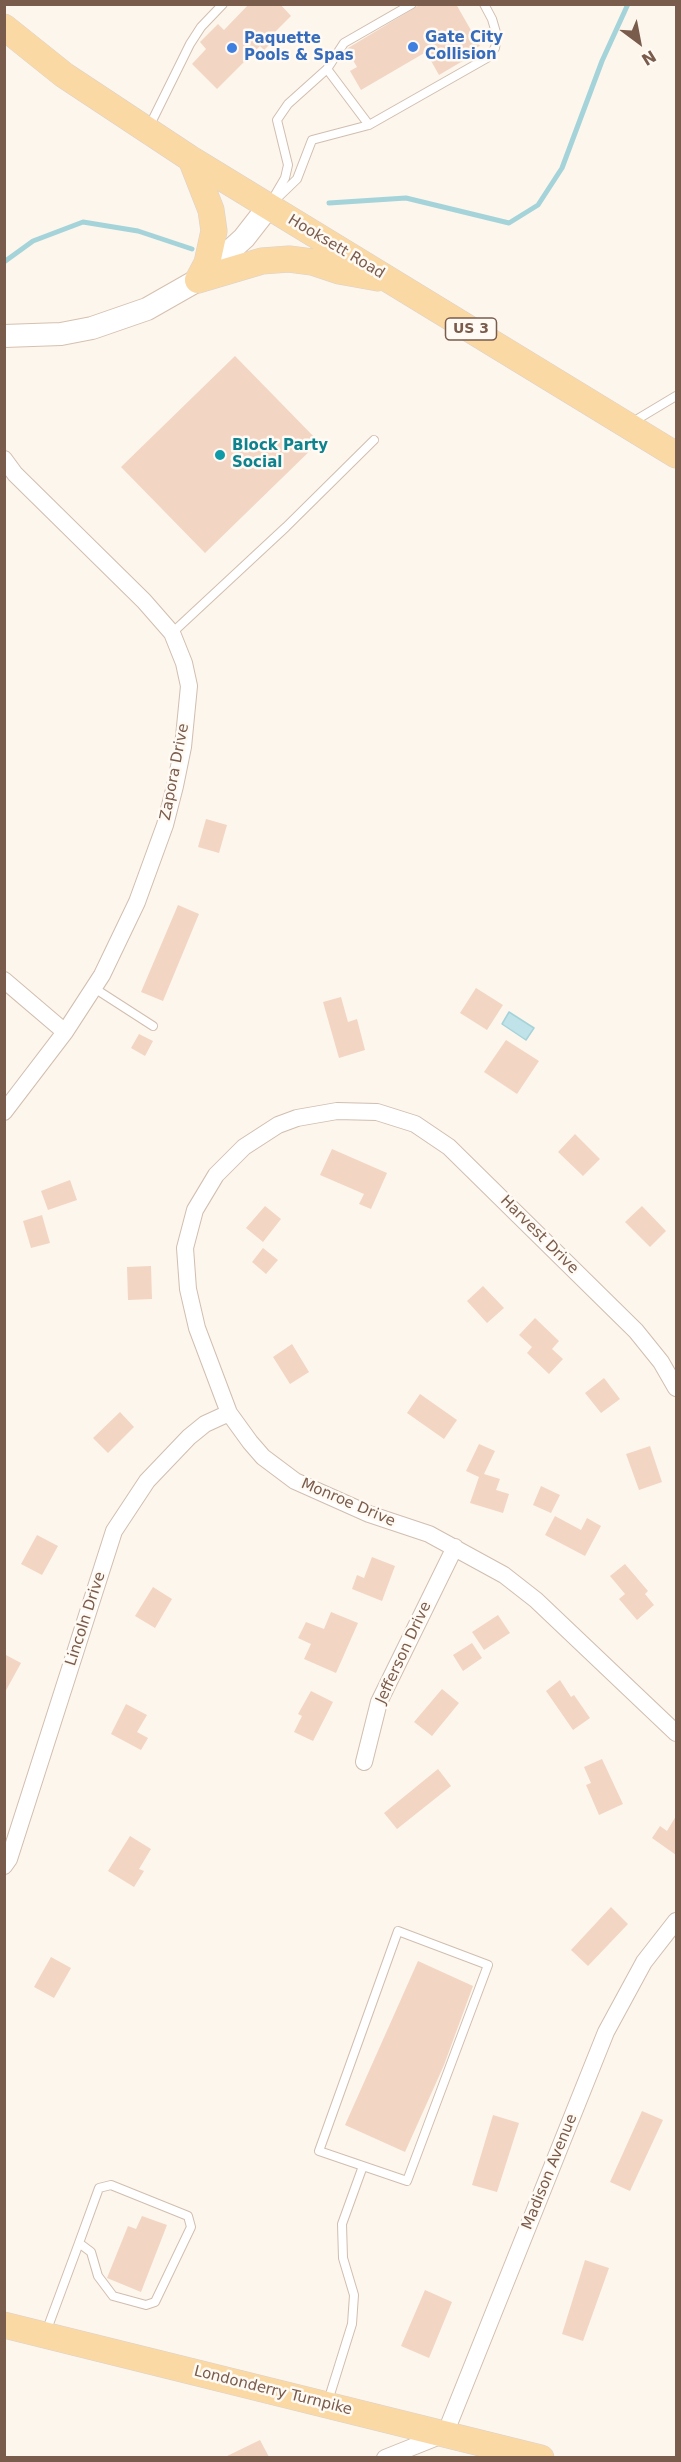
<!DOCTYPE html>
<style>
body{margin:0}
#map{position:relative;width:681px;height:2462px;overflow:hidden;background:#fdf6ec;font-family:"DejaVu Sans",sans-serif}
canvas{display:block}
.frame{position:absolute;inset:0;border:6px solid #7a5c4d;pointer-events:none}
.north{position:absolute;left:609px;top:12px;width:60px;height:60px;-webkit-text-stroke:4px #fffaf3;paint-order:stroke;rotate:148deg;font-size:16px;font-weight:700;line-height:24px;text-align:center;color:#7a5c4d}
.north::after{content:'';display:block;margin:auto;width:21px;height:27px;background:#7a5c4d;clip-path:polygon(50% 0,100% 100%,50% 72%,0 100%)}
</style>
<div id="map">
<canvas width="681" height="2462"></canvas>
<div class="frame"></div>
<div class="north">N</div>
</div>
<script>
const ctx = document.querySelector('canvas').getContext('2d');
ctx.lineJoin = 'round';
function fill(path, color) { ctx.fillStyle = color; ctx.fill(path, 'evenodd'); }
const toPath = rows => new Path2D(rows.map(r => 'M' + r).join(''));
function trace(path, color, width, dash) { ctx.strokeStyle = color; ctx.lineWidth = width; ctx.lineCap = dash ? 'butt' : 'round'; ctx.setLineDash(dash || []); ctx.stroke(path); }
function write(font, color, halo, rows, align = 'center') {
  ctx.font = font + ' "DejaVu Sans",sans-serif'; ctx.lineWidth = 5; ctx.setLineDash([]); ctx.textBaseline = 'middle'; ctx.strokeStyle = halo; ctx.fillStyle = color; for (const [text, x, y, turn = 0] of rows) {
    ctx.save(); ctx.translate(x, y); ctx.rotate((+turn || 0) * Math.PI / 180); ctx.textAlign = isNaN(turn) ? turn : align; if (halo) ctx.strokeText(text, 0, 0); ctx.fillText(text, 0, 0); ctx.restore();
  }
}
const water = toPath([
 [509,1012,534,1028,526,1040,502,1024,509,1012]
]);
const stream = toPath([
 [329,203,406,198,509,223,538,205,562,168,602,61,628,4],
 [4,262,33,241,83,222,138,231,192,249]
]);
const building = toPath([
 [249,4,280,4,291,16,274,33,277,37,264,50,260,46,217,89,192,64,206,49,200,42,218,24,224,30],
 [421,4,456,4,480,46,475,48,478,52,439,75,426,52,361,90,350,71,357,67,347,50,348,48],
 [235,356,319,442,205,553,121,467],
 [206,819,227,825,219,853,198,847],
 [178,905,199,914,163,1001,141,992],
 [476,988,503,1005,487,1030,460,1013],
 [341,997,348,1022,357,1019,365,1050,339,1058,323,1002],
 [139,1034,153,1041,145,1056,131,1048],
 [506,1040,539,1061,517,1094,484,1072],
 [575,1134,600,1159,583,1176,558,1152],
 [332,1149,387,1173,371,1209,359,1204,364,1194,320,1175],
 [70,1180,77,1200,48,1210,41,1191],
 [265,1206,281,1219,263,1242,246,1228],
 [642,1206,666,1231,650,1247,625,1222],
 [42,1215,50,1243,31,1248,23,1221],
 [263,1248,278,1260,266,1274,252,1262],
 [151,1266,152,1299,128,1300,127,1267],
 [483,1286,504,1308,487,1323,467,1301],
 [535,1318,559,1341,552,1349,563,1359,549,1374,527,1353,532,1347,519,1335],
 [292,1344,309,1372,290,1384,273,1357],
 [604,1378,620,1399,601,1413,585,1393],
 [420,1394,457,1420,444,1439,407,1413],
 [120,1412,134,1427,108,1453,93,1438],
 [479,1444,495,1451,484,1474,500,1479,496,1490,509,1494,503,1513,470,1503,479,1477,466,1471],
 [650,1446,662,1482,639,1490,626,1454],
 [541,1486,560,1495,551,1513,533,1505],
 [555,1516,581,1530,587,1518,601,1526,585,1556,545,1535],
 [37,1535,58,1546,42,1575,21,1564],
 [372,1557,395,1566,382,1601,352,1589,357,1575,364,1578],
 [625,1564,648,1591,645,1594,654,1605,637,1620,619,1599,625,1594,610,1576],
 [153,1587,172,1599,155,1628,135,1616],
 [331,1612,358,1623,336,1673,304,1659,311,1644,298,1638,306,1622,324,1629],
 [498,1615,510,1633,484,1650,472,1632],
 [472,1643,482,1658,463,1671,453,1655],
 [4,1654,21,1663,4,1694],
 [560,1680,571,1697,574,1695,590,1718,573,1730,546,1691],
 [442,1689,459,1703,432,1736,414,1722],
 [311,1691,333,1702,313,1741,294,1732,302,1716,298,1714],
 [126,1704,147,1715,137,1732,148,1738,141,1750,111,1734],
 [602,1759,623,1804,599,1815,586,1785,591,1783,584,1767],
 [438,1769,451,1786,397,1829,384,1813],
 [676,1816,676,1855,652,1838,660,1826,667,1831],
 [130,1836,151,1849,139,1869,144,1871,134,1887,108,1871],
 [611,1907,628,1924,588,1966,571,1950],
 [51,1957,71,1968,54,1998,34,1987],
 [418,1961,473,1986,444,2065,405,2152,345,2125],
 [642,2111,663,2120,630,2191,610,2182],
 [493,2115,519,2123,497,2192,472,2185],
 [142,2216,167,2225,141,2292,107,2278,128,2226,136,2229],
 [585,2260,609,2268,583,2341,562,2334],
 [425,2290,452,2302,429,2358,401,2346],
 [260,2440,269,2457,225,2457]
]);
const lane = toPath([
 [327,69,369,125],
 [149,127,190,44,201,27,223,4],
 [275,195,285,178,288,165,277,120,288,104,327,69,344,43,412,4],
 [271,204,297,179,312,140,369,125,487,58,495,48,497,36,492,19,484,4],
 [631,423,676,396],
 [172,633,286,527,374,440],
 [94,988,153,1026],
 [46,2332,79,2243,99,2188,111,2185,188,2216,191,2227,155,2302,146,2305,113,2296,98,2276,91,2252,79,2243],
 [328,2401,352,2324,354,2295,343,2258,342,2224,363,2166,407,2181,488,1965,398,1931,319,2151,363,2166]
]);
const street = toPath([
 [4,459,15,474,144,601,172,633,184,663,189,686,183,747,175,786,165,825,137,902,102,975,65,1032,4,1112],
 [4,980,65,1032],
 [676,1388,661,1362,636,1331,449,1147,415,1124,377,1112,337,1111,297,1118,278,1125,244,1147,216,1175,195,1210,185,1248,188,1289,197,1328,229,1413,250,1442,263,1457,295,1481,369,1514,429,1534,504,1575,536,1600,676,1733],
 [364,1762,379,1702,455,1547],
 [4,1866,9,1859,114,1531,147,1481,189,1437,205,1424,229,1413],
 [385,2458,445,2434,606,2032,644,1962,676,1921]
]);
const secondary = toPath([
 [4,336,61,334,92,328,147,309,198,280,244,238,269,206]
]);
const primary = toPath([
 [4,27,64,75,191,159,676,455],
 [191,159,211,210,214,231,207,263,198,280],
 [198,280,262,261,289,259,312,262,339,271,378,278],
 [4,2325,541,2458]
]);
const markers = [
 [413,47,6,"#3f7fe0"],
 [232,48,6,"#3f7fe0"],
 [220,455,6,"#0f9aa8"]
];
const shields = [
 [471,329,51]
];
const shieldNames = [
 ["US 3",471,329]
];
const shopNames = [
 ["Gate City",425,38],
 ["Collision",425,55],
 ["Paquette",244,39],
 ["Pools & Spas",244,56]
];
const streetNames = [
 ["Hooksett Road",336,247,31],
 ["Zapora Drive",175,772,-79],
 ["Harvest Drive",539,1235,45],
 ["Monroe Drive",348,1503,23],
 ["Lincoln Drive",86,1619,-72],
 ["Jefferson Drive",404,1653,-65],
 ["Madison Avenue",550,2172,-68],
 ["Londonderry Turnpike",273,2391,14]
];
const cultureNames = [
 ["Block Party",232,446],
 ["Social",232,463]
];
fill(water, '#bfe3e8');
trace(water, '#a5d3da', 1.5);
trace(stream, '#a5d3da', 5);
fill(building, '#f3d5c3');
trace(lane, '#d1beb0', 10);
trace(street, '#d1beb0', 18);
trace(secondary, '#d6c0b0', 24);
trace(primary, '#dad1cd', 27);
trace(lane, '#fff', 8);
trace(street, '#fff', 16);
trace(secondary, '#fff', 22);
trace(primary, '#fbd9a5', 26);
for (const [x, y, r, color] of markers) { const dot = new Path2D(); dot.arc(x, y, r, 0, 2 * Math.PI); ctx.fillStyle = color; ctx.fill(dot); trace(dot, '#fffaf3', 2); }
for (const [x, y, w] of shields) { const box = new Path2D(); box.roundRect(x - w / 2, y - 11, w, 22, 4.5); ctx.fillStyle = '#fffaf3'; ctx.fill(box); trace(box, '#7a5c4d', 1.5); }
write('bold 14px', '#7a5c4d', null, shieldNames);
write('bold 15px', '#366cbe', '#fffaf3', shopNames, 'left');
write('15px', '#7a5c4d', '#fffaf3', streetNames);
write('bold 15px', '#0d838f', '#fffaf3', cultureNames, 'left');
</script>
